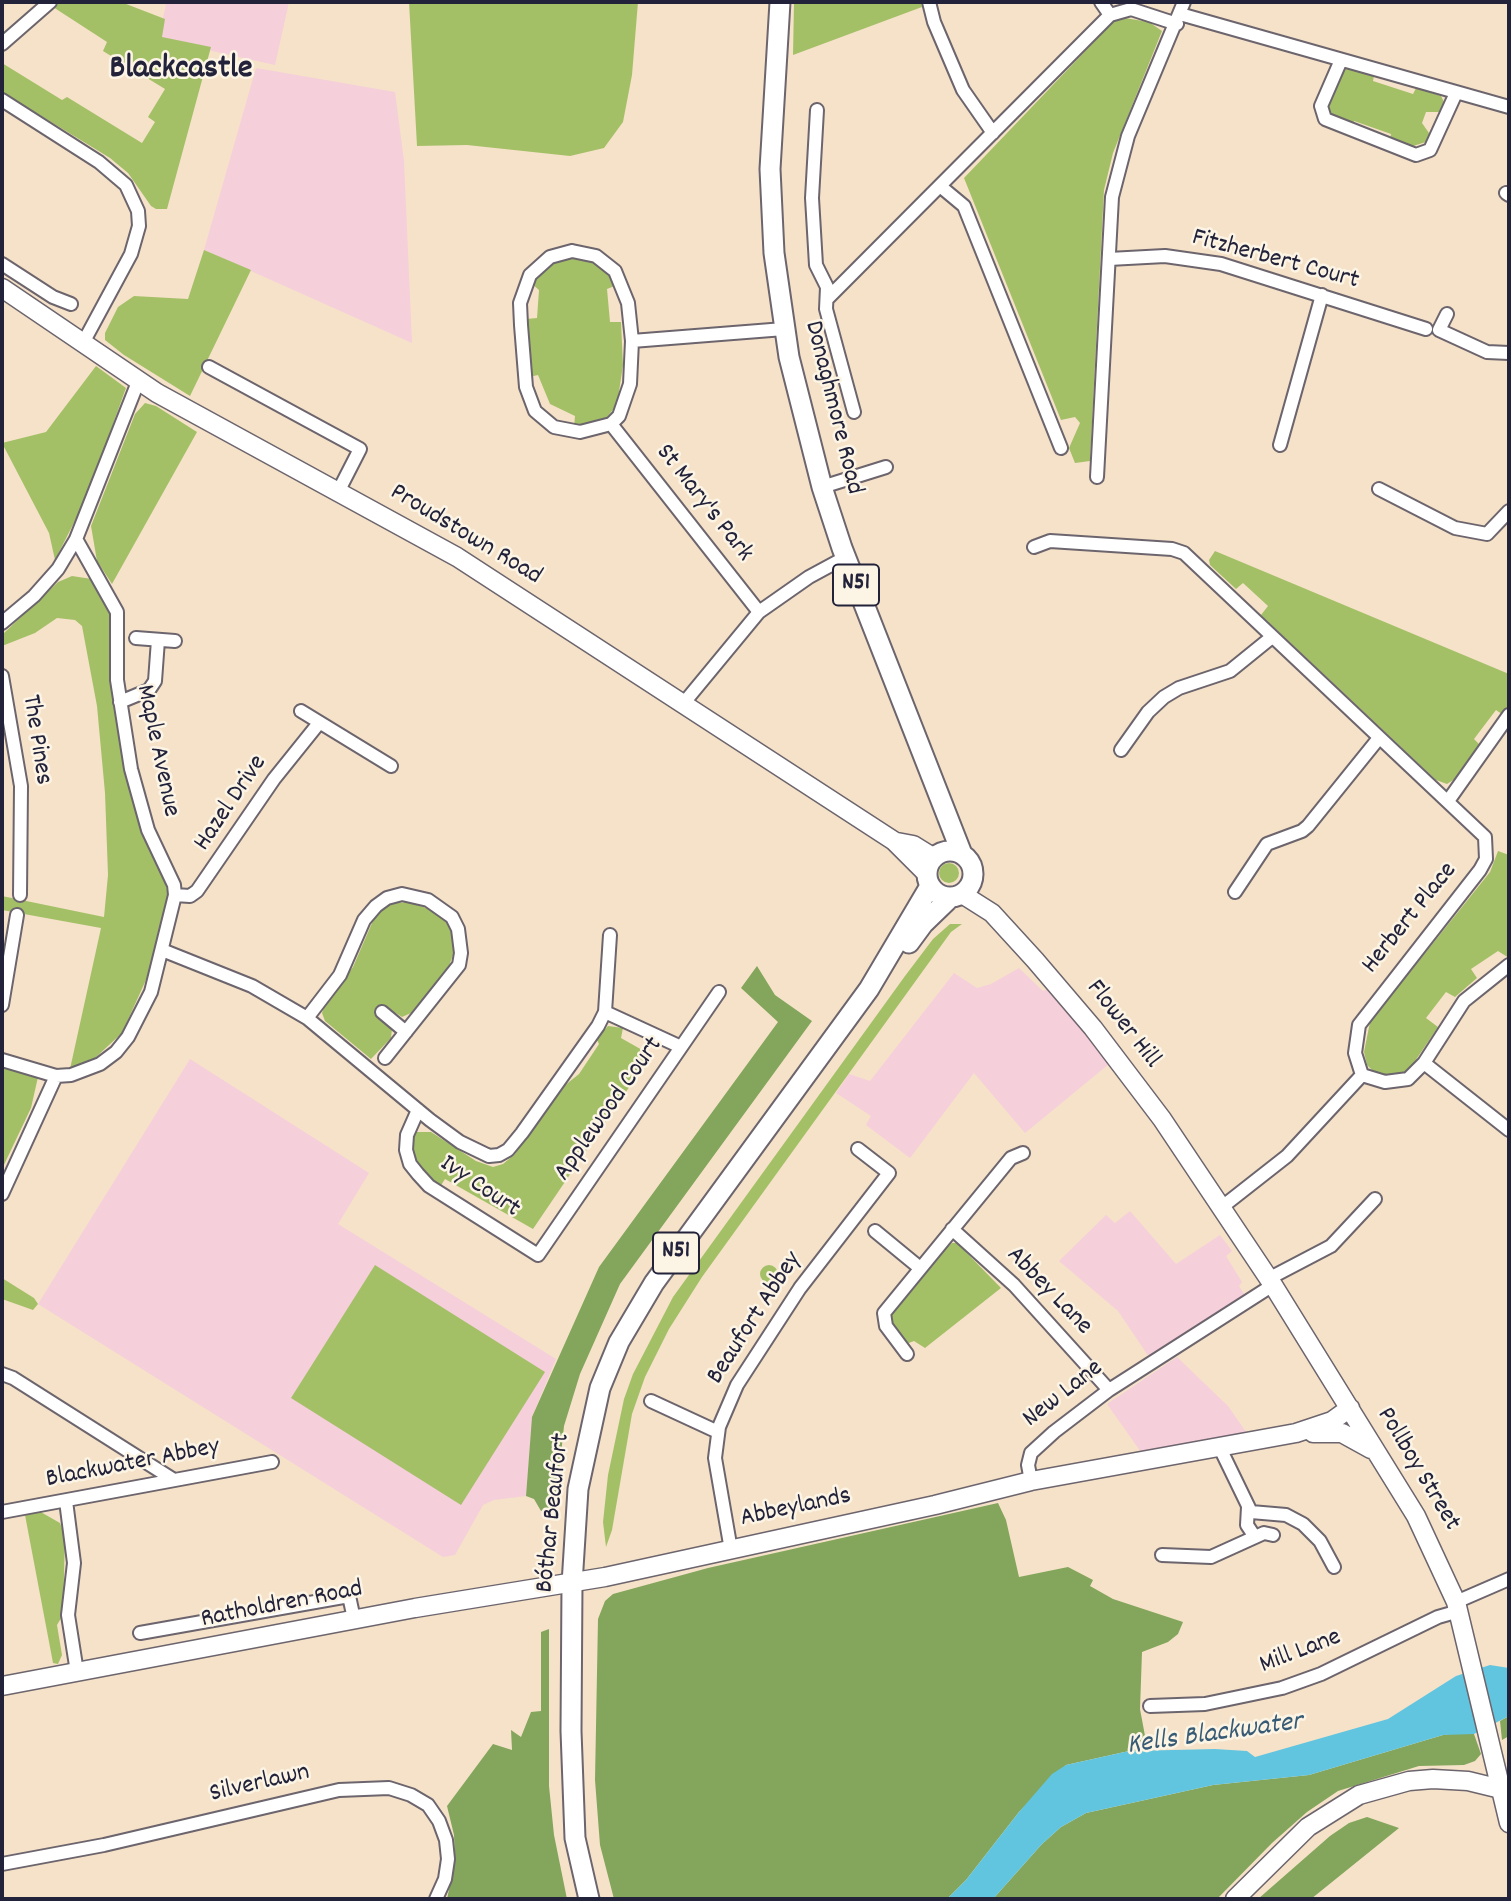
<!DOCTYPE html>
<meta charset="utf-8">
<style>
body{margin:0}
#map{position:relative;width:1511px;height:1901px;overflow:hidden;background:#f6e2c9;font-family:Dekko,sans-serif}
canvas{display:block}
.frame{position:absolute;inset:0;border:4px solid #22223b;pointer-events:none}
</style>
<div id="map">
<canvas width="1511" height="1901"></canvas>
<div class="frame"></div>
</div>
<script>
const ctx = document.querySelector('canvas').getContext('2d');
ctx.lineJoin = 'round';
function fill(path, color) { ctx.fillStyle = color; ctx.fill(path, 'evenodd'); }
const toPath = rows => new Path2D(rows.map(r => 'M' + r).join(''));
function trace(path, color, width, dash) { ctx.strokeStyle = color; ctx.lineWidth = width; ctx.lineCap = dash ? 'butt' : 'round'; ctx.setLineDash(dash || []); ctx.stroke(path); }
function write(font, color, halo, rows, align = 'center') {
  ctx.font = font + ' Dekko,sans-serif'; ctx.lineWidth = 5; ctx.setLineDash([]); ctx.textBaseline = 'middle'; ctx.strokeStyle = halo; ctx.fillStyle = color; for (const [text, x, y, turn = 0] of rows) {
    ctx.save(); ctx.translate(x, y); ctx.rotate((+turn || 0) * Math.PI / 180); ctx.textAlign = isNaN(turn) ? turn : align; if (halo) ctx.strokeText(text, 0, 0); ctx.fillText(text, 0, 0); ctx.restore();
  }
}
const built = toPath([
 [159,2,289,2,275,65,158,39,166,5],
 [256,68,395,92,404,161,412,343,204,250],
 [1019,968,1043,991,1050,988,1109,1064,1025,1133,974,1073,910,1158,866,1125,871,1116,836,1093,849,1074,870,1081,954,973,977,988,991,984],
 [190,1059,369,1173,338,1224,556,1359,532,1417,526,1496,494,1500,483,1505,455,1555,443,1557,38,1304],
 [1130,1211,1176,1264,1220,1235,1232,1251,1226,1256,1242,1282,1239,1286,1246,1297,1149,1357,1118,1311,1059,1261,1106,1215,1115,1223],
 [1177,1357,1228,1406,1246,1432,1143,1455,1107,1404]
]);
const green = toPath([
 [59,2,121,2,165,19,162,37,211,47,167,209,156,209,151,206,128,173,110,158,2,92,2,63,62,100,67,97,142,143,155,122,148,117,165,89,103,51,107,42,53,7],
 [409,2,638,2,632,75,623,122,604,148,570,156,467,145,417,146],
 [794,2,921,2,922,7,793,55],
 [1125,18,1149,22,1162,31,1113,153,1104,190,1090,461,1075,463,1069,448,1080,423,1075,417,1061,420,964,178,1114,21],
 [1345,68,1374,76,1373,81,1413,94,1416,88,1441,96,1444,102,1441,112,1426,112,1422,123,1429,133,1429,141,1410,147,1390,140,1391,134,1354,121,1352,125,1331,118,1327,108],
 [204,250,251,270,190,396,124,355,105,340,105,333,118,307,134,296,188,299],
 [575,256,591,260,607,271,617,285,607,289,610,322,621,322,623,365,617,405,606,418,592,425,574,427,575,416,550,404,538,375,529,377,526,319,537,318,539,290,531,283,535,277,551,264],
 [96,366,126,388,86,499,55,560,49,533,2,443,46,432],
 [145,403,156,406,197,432,112,584,97,561,91,526,135,414],
 [1215,551,1509,674,1509,707,1503,715,1496,710,1474,739,1481,746,1458,777,1447,784,1436,780,1261,615,1268,606,1243,583,1236,589,1210,565,1209,560],
 [72,576,92,579,111,614,109,671,131,795,151,853,165,878,168,897,150,971,122,1033,95,1058,70,1069,101,928,2,910,2,896,104,917,108,875,105,793,97,706,82,626,75,620,57,618,35,633,2,646,4,633,58,582],
 [1498,851,1509,855,1509,958,1498,951,1471,969,1477,978,1455,997,1446,992,1426,1018,1438,1027,1411,1067,1402,1074,1384,1076,1375,1073,1367,1065,1364,1052,1370,1022,1490,872],
 '939 873a10 10 0 1 1 20 0a10 10 0 1 1-20 0Z',
 [407,902,436,911,447,923,455,936,453,955,448,969,411,1013,402,1017,385,1006,376,1014,392,1029,391,1038,371,1059,325,1021,322,1013,326,1002,353,967,375,916,388,904],
 [950,924,962,924,951,932,702,1277,669,1329,645,1377,632,1414,612,1530,606,1547,603,1522,608,1475,624,1399,633,1374,673,1297,905,976,933,939],
 [608,1026,623,1028,621,1038,651,1055,533,1229,445,1179,440,1187,426,1177,410,1149,412,1138,417,1132,431,1132,476,1161,493,1167,503,1164,515,1154,559,1090,579,1074,599,1044,596,1038],
 [2,1067,38,1077,31,1108,2,1169],
 [952,1243,957,1243,1001,1288,925,1348,914,1341,906,1344,890,1321,891,1316,939,1254],
 '760 1274a9 9 0 1 1 18 0a9 9 0 1 1-18 0Z',
 [375,1265,545,1372,461,1505,291,1398],
 [2,1278,34,1298,38,1304,33,1310,2,1299],
 [39,1511,60,1523,65,1536,63,1615,57,1625,62,1655,58,1664,53,1663,25,1515]
]);
const forest = toPath([
 [757,966,775,995,812,1021,620,1284,580,1374,564,1426,555,1511,541,1511,534,1499,526,1496,532,1417,599,1267,778,1022,741,988],
 [998,1503,1006,1520,1019,1577,1068,1567,1093,1580,1090,1586,1113,1599,1183,1622,1178,1634,1168,1642,1142,1652,1140,1709,1148,1752,1129,1751,1066,1765,1019,1812,966,1880,947,1899,614,1899,600,1845,595,1780,598,1619,605,1601,613,1594,708,1568],
 [549,1629,549,1786,554,1835,567,1899,447,1899,455,1861,454,1835,447,1806,493,1744,512,1750,511,1730,521,1737,531,1712,541,1711,541,1632],
 [1509,1716,1509,1736,1502,1740,1500,1721],
 [1462,1732,1474,1734,1481,1754,1475,1761,1464,1765,1419,1766,1338,1791,1307,1812,1272,1843,1217,1899,993,1899,1042,1844,1061,1827,1086,1813,1213,1785,1309,1775,1443,1735],
 [1367,1817,1399,1828,1311,1899,1258,1899,1330,1836,1349,1823]
]);
const water = toPath([
 [1490,1665,1509,1668,1509,1716,1474,1734,1443,1735,1309,1775,1213,1785,1086,1813,1061,1827,1042,1844,993,1899,947,1899,966,1880,1019,1812,1052,1774,1066,1765,1129,1751,1215,1749,1247,1751,1255,1757,1388,1719,1456,1676]
]);
const street = toPath([
 [929,2,934,22,963,90,993,133],
 [1101,2,1110,15],
 [1180,14,1509,107],
 [2,44,50,2],
 [1341,60,1321,106,1325,119,1416,155,1430,150,1456,93],
 [2,100,99,162,126,185,138,211,139,226,131,254,83,343],
 [817,110,812,198,816,265,827,287,826,309,854,412],
 [940,186,964,206,1061,448],
 [1506,193,1509,195],
 [572,251,596,256,615,271,628,303,632,341,630,384,619,416,611,424,580,432,554,427,535,411,526,387,521,325,520,303,530,275,550,257,572,251],
 [1109,259,1165,256,1221,264,1426,329],
 [2,264,53,297,71,304],
 [827,299,1110,15,1131,9,1177,24],
 [1447,314,1439,330,1487,352,1509,353],
 [632,341,784,329],
 [209,367,360,449,338,492],
 [611,424,759,612],
 [1280,445,1322,295],
 [1097,477,1112,197,1128,136,1184,2],
 [822,487,886,467],
 [1379,489,1455,528,1487,534,1509,511],
 [1034,547,1050,541,1172,549,1184,553,1485,837,1486,859,1480,870,1359,1025,1355,1053,1362,1075],
 [2,623,34,596,58,569,76,539,138,382],
 [136,638,175,641],
 [2,676,21,786,20,895],
 [120,702,149,690,155,681,158,640],
 [683,704,759,612,809,577,846,557],
 [301,711,391,766],
 [1121,750,1148,712,1164,697,1179,688,1230,671,1272,637],
 [1448,801,1509,715],
 [1235,892,1267,844,1302,831,1308,826,1379,738],
 [175,895,190,896,197,891,274,779,319,723],
 [162,950,252,986,307,1018,430,1120,460,1142,489,1156,499,1155,508,1150,522,1133,598,1026,605,1012,610,935],
 [2,1005,17,915],
 [382,1012,406,1032],
 [605,1012,681,1047],
 [307,1018,340,975,364,920,376,906,387,898,402,894,428,900,452,917,458,929,461,953,459,965,385,1058],
 [2,1060,56,1076,71,1075,100,1064,116,1052,128,1037,151,992,175,895,174,885,148,830,131,769,117,680,117,612,76,539],
 [1424,1063,1509,1130],
 [1362,1075,1385,1082,1408,1079,1424,1063,1464,1001,1509,965],
 [418,1110,407,1135,406,1150,410,1164,418,1174,429,1186,538,1255,719,992],
 [2,1194,56,1076],
 [1222,1207,1287,1156,1362,1075],
 [952,1229,1014,1285,1109,1390],
 [875,1231,920,1268],
 [1268,1279,1331,1246,1375,1199],
 [907,1354,886,1326,884,1313,1011,1158,1023,1153],
 [2,1374,13,1378,174,1480],
 [651,1401,718,1432],
 [1219,1446,1251,1512,1286,1515,1303,1524,1320,1541,1334,1567],
 [1031,1481,1028,1465,1031,1453,1054,1432,1109,1390,1273,1285],
 [66,1501,74,1563,68,1615,77,1672],
 [1248,1507,1247,1525,1255,1537],
 [2,1512,272,1462],
 [731,1550,715,1458,719,1427,737,1385,800,1288,889,1173,858,1149],
 [1162,1555,1211,1557,1264,1533,1273,1535],
 [1456,1602,1509,1579],
 [140,1633,349,1596,354,1619],
 [1150,1706,1205,1704,1282,1688,1321,1674,1438,1617,1459,1611],
 [2,1864,104,1845,339,1790,389,1788,411,1795,428,1805,439,1821,446,1840,448,1859,445,1879,436,1899]
]);
const secondary = toPath([
 [2,288,157,393,457,557,894,841,927,874],
 [897,842,913,845,934,858],
 [962,894,992,913,1035,960,1093,1028,1162,1119,1273,1285,1416,1516,1456,1602,1509,1823],
 [1313,1433,1342,1433,1371,1449],
 [2,1686,415,1608,605,1577,935,1505,1031,1481,1296,1433,1332,1421,1350,1408],
 [1235,1899,1308,1827,1359,1795,1409,1781,1433,1779,1468,1781,1509,1791]
]);
const primary = toPath([
 [780,2,770,169,774,253,789,357,822,487,842,548,962,854],
 '927 874a23 23 0 1 1 46 0a23 23 0 1 1-46 0Z',
 [909,943,923,924,951,897],
 [589,1899,575,1838,571,1731,572,1584,578,1489,600,1388,619,1342,654,1283,869,989,930,886]
]);
const shields = [
 [856,585,46],
 [676,1253,46]
];
const shieldNames = [
 ["N51",856,585],
 ["N51",676,1253]
];
const streetNames = [
 ["Fitzherbert Court",1275,261,15],
 ["Donaghmore Road",832,408,76],
 ["St Mary's Park",703,504,52],
 ["Proudstown Road",465,536,31],
 ["The Pines",35,740,81],
 ["Maple Avenue",156,751,78],
 ["Hazel Drive",232,804,-56],
 ["Herbert Place",1411,919,-51],
 ["Flower Hill",1122,1025,52],
 ["Applewood Court",610,1110,-55],
 ["Ivy Court",479,1188,34],
 ["Abbey Lane",1048,1292,46],
 ["Beaufort Abbey",756,1319,-57],
 ["New Lane",1064,1395,-38],
 ["Blackwater Abbey",133,1465,-11],
 ["Pollboy Street",1417,1470,59],
 ["Abbeylands",796,1509,-12],
 ["Bóthar Beaufort",555,1513,-84],
 ["Ratholdren Road",282,1606,-11],
 ["Mill Lane",1301,1653,-21],
 ["Silverlawn",260,1785,-13]
];
const waterNames = [
 ["Kells Blackwater",1215,1736,-8]
];
const districtNames = [
 ["Blackcastle",181,71]
];
fill(built, '#f5cfda');
fill(green, '#a4c067');
fill(forest, '#83a65c');
fill(water, '#62c5e0');
trace(street, '#6c656d', 16);
trace(secondary, '#6c656d', 21);
trace(primary, '#6c656d', 23);
trace(street, '#fff', 12);
trace(secondary, '#fff', 18);
trace(primary, '#fff', 19);
for (const [x, y, w] of shields) { const box = new Path2D(); box.roundRect(x - w / 2, y - 20.5, w, 41, 5); ctx.fillStyle = '#fcf5e5'; ctx.fill(box); trace(box, '#22223b', 2); }
write('bold 24px', '#22223b', null, shieldNames);
write('26px', '#22223b', '#fcf5e5', streetNames);
write('italic 28px', '#385b75', '#fcf5e5', waterNames);
write('bold 33px', '#22223b', '#fcf5e5', districtNames);
</script>
